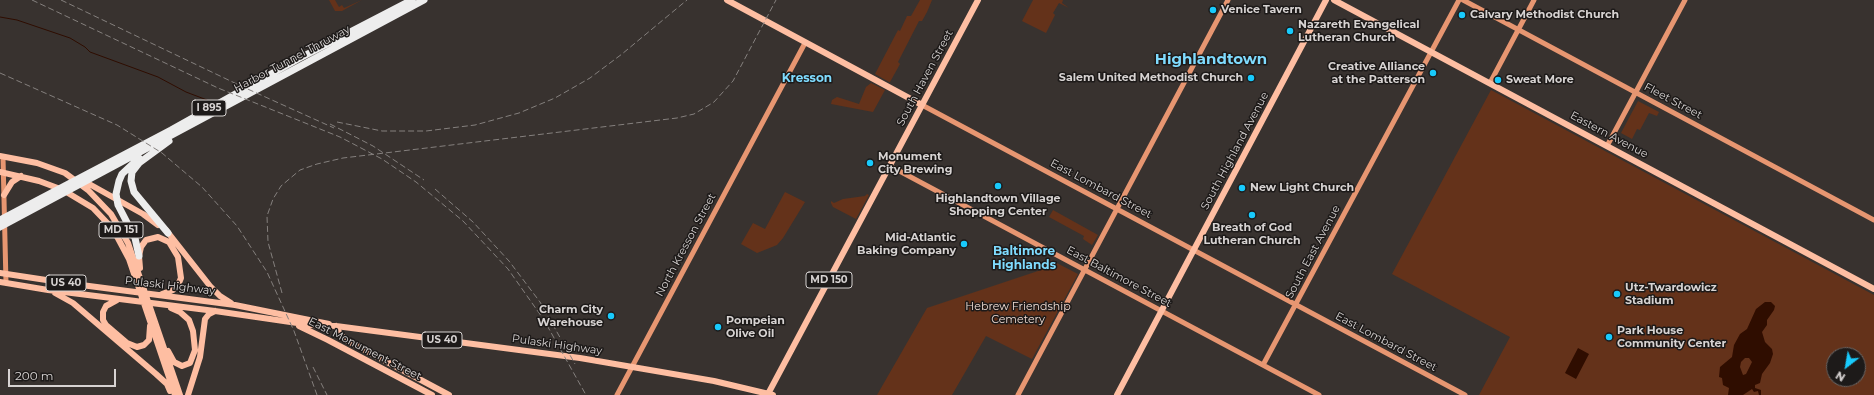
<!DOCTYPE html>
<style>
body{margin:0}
#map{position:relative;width:1874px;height:395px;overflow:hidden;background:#38322f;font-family:Montserrat,sans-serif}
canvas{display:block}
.north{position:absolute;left:1826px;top:347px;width:40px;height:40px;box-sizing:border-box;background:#1d1a19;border:1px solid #676463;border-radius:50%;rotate:211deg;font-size:11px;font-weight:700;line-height:16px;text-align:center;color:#d7d3d2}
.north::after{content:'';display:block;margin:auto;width:14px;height:18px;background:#18cafc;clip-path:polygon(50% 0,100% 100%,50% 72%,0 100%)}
.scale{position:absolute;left:8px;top:369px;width:108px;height:18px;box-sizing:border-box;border:2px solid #d7d3d2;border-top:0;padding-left:5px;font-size:12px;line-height:14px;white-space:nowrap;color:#d7d3d2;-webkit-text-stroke:3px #1d1a19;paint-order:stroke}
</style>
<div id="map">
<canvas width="1874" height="395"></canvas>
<div class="north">N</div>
<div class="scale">200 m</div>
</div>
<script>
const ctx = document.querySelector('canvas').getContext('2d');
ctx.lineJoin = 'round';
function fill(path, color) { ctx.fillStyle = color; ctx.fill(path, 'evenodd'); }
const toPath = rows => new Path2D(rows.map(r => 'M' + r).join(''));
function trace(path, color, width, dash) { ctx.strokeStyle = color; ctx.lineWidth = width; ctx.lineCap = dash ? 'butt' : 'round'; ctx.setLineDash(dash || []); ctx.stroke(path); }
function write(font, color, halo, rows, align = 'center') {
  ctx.font = font + ' Montserrat,sans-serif'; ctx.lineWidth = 3; ctx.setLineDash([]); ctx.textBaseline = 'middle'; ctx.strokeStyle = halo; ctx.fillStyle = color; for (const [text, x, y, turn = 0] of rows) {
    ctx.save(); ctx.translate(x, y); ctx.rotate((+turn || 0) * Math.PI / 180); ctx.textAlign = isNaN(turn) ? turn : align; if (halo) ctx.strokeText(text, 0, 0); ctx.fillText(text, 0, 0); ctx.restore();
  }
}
const green = toPath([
 [329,0,335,0,339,7,342,5,344,8,362,0,342,11,335,11],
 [920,0,932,0,927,12,922,21,919,21,898,62,900,64,890,82,889,82,875,74,898,30,900,31,907,16,911,16],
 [1033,0,1063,0,1062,3,1069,8,1059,3,1053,13,1055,15,1046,33,1022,21],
 [871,83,885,90,873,112,831,104,832,100,837,97,859,104,866,87],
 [1491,90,1874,295,1874,395,1479,395,1510,337,1392,274],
 [1834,355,1858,355,1858,379,1834,379],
 [1638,101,1659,112,1657,116,1649,113,1640,130,1637,129,1632,139,1621,133],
 [785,192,805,202,783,238,777,245,757,253,741,244,753,223,765,229],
 [867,194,869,195,856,219,833,207,831,203,831,201,834,203,843,199,865,196],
 [1053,210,1098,235,1092,245,1083,239,1084,236,1049,217],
 [1051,260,1078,274,1032,359,986,336,952,395,877,395,927,308,1044,269]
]);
const water = toPath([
 [1765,302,1771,302,1775,306,1774,310,1767,320,1767,325,1762,332,1765,342,1772,349,1773,354,1770,363,1762,374,1760,383,1755,385,1755,388,1761,390,1761,395,1759,395,1758,391,1754,392,1752,389,1743,395,1728,395,1729,388,1723,385,1722,378,1719,377,1720,367,1732,357,1734,345,1740,334,1747,329,1756,309],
 [1745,358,1749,358,1752,362,1746,374,1743,375,1740,367,1741,362],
 [1578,348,1589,354,1576,379,1565,373]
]);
const stream = toPath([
 [0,17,17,20,70,38,85,47,90,52,158,77,186,92,207,100]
]);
const secondary = toPath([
 [1463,0,1874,220],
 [1490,83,1534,0],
 [922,105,1465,395],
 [1607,146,1685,0],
 [3,157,6,283],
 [890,166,1319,395],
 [1263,365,1459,0],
 [617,395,805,43],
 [1018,395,1228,0]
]);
const primary = toPath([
 [727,0,922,105],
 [1334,0,1874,289],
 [0,156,37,163,65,173,88,190,111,214,128,243,180,395],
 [0,172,39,181,63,190,93,208,113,229,129,259,175,395],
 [82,180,143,214,158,225],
 [4,195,12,182,21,176],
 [166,230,210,286,220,296,231,303],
 [140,268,139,256,141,247,146,240,158,237,169,242,178,257,181,278,178,285,173,290,162,294],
 [0,273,66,283,235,305,329,324],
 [0,282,48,290,215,311,311,325,336,326,580,358,714,381,773,395],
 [55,293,73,303,156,374,167,384,170,391],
 [117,300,106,306,103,312,103,320,106,325,127,343,137,347,144,345,149,340,150,326],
 [299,326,328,340,432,395],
 [336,326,340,334,346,340,449,395],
 [168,351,174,362,182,366,190,363,195,350,193,331,189,320,180,312,171,308],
 [768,394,978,0],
 [188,395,200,357,205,319,209,314,215,311],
 [1117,395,1326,0]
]);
const highway = toPath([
 [0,220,171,130,298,59,412,0],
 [0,227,424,0],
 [168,233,134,192,131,181,132,172,139,163,169,141],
 [139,256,135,238,118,205,116,194,119,181,122,174,139,158]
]);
const rail = toPath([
 [32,0,218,88,340,137,382,159,416,182,463,221,508,269,544,320,586,395],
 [61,0,241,86,334,128],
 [0,73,117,125,162,153,202,187,237,226,267,272,294,331,317,395],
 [337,122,382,131,426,131,475,125,519,113,555,98,590,78,622,54,687,0],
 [330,124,373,146,424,180],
 [435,189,473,222,509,261,540,302,575,364],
 [282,293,268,242,267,216,273,199,281,186,300,170,317,164,343,158,677,118,694,114,714,102,733,81,776,0],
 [313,367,327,395]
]);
const markers = [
 [1213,10,4,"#18cafc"],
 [1462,15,4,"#18cafc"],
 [1290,31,4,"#18cafc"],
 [1433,73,4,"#18cafc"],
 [1251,78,4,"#18cafc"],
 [1498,80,4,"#18cafc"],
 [870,163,4,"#18cafc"],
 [998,186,4,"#18cafc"],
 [1242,188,4,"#18cafc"],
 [1252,215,4,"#18cafc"],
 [964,244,4,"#18cafc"],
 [1617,294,4,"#18cafc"],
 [611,316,4,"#18cafc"],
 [718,327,4,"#18cafc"],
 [1609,337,4,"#18cafc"]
];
const shields = [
 [209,108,34],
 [121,230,44],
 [829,280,46],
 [66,283,40],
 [442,340,40]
];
const shieldNames = [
 ["I 895",209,108],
 ["MD 151",121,230],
 ["MD 150",829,280],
 ["US 40",66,283],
 ["US 40",442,340]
];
const poiNames = [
 ["Venice Tavern",1221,10],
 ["Calvary Methodist Church",1470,15],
 ["Nazareth Evangelical",1298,25],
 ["Lutheran Church",1298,38],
 ["Creative Alliance",1425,67,"right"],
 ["at the Patterson",1425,80,"right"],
 ["Salem United Methodist Church",1243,78,"right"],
 ["Sweat More",1506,80],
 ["Monument",878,157],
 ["City Brewing",878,170],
 ["New Light Church",1250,188],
 ["Highlandtown Village",998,199,"center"],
 ["Shopping Center",998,212,"center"],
 ["Breath of God",1252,228,"center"],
 ["Lutheran Church",1252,241,"center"],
 ["Mid-Atlantic",956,238,"right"],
 ["Baking Company",956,251,"right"],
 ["Utz-Twardowicz",1625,288],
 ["Stadium",1625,301],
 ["Charm City",603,310,"right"],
 ["Warehouse",603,323,"right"],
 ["Pompeian",726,321],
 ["Olive Oil",726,334],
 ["Park House",1617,331],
 ["Community Center",1617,344]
];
const streetNames = [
 ["Harbor Tunnel Thruway",292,59,-28],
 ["South Haven Street",925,78,-62],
 ["Fleet Street",1673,101,28],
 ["Eastern Avenue",1609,135,28],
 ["South Highland Avenue",1235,151,-62],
 ["East Lombard Street",1101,189,28],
 ["North Kresson Street",686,245,-62],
 ["South East Avenue",1313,252,-62],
 ["East Baltimore Street",1119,277,28],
 ["Pulaski Highway",170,286,7],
 ["East Lombard Street",1386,342,28],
 ["Pulaski Highway",557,345,8],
 ["East Monument Street",365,349,27]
];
const parkNames = [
 ["Hebrew Friendship",1018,307],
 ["Cemetery",1018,320]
];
const neighbourhoodNames = [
 ["Kresson",807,78],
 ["Baltimore",1024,251],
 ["Highlands",1024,265]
];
const districtNames = [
 ["Highlandtown",1211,60]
];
fill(green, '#64321a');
fill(water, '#2f0d00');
trace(stream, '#2f0d00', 1);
trace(secondary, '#e79671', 5);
trace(primary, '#febea2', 6);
trace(highway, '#ededed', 7);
trace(rail, '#85807e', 1, [6, 3]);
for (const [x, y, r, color] of markers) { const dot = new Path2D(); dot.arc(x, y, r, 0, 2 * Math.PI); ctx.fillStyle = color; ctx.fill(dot); trace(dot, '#1d1a19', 1.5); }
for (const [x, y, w] of shields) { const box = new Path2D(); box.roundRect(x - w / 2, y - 8, w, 16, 3); ctx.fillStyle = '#1d1a19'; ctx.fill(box); trace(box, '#d7d3d2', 1); }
write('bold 10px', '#d7d3d2', null, shieldNames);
write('bold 11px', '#d7d3d2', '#1d1a19', poiNames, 'left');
write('11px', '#d7d3d2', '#1d1a19', streetNames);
write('11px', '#f1dcd3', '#1d1a19', parkNames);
write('bold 12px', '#7fdbfe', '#1d1a19', neighbourhoodNames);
write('bold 15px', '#7fdbfe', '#1d1a19', districtNames);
</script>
